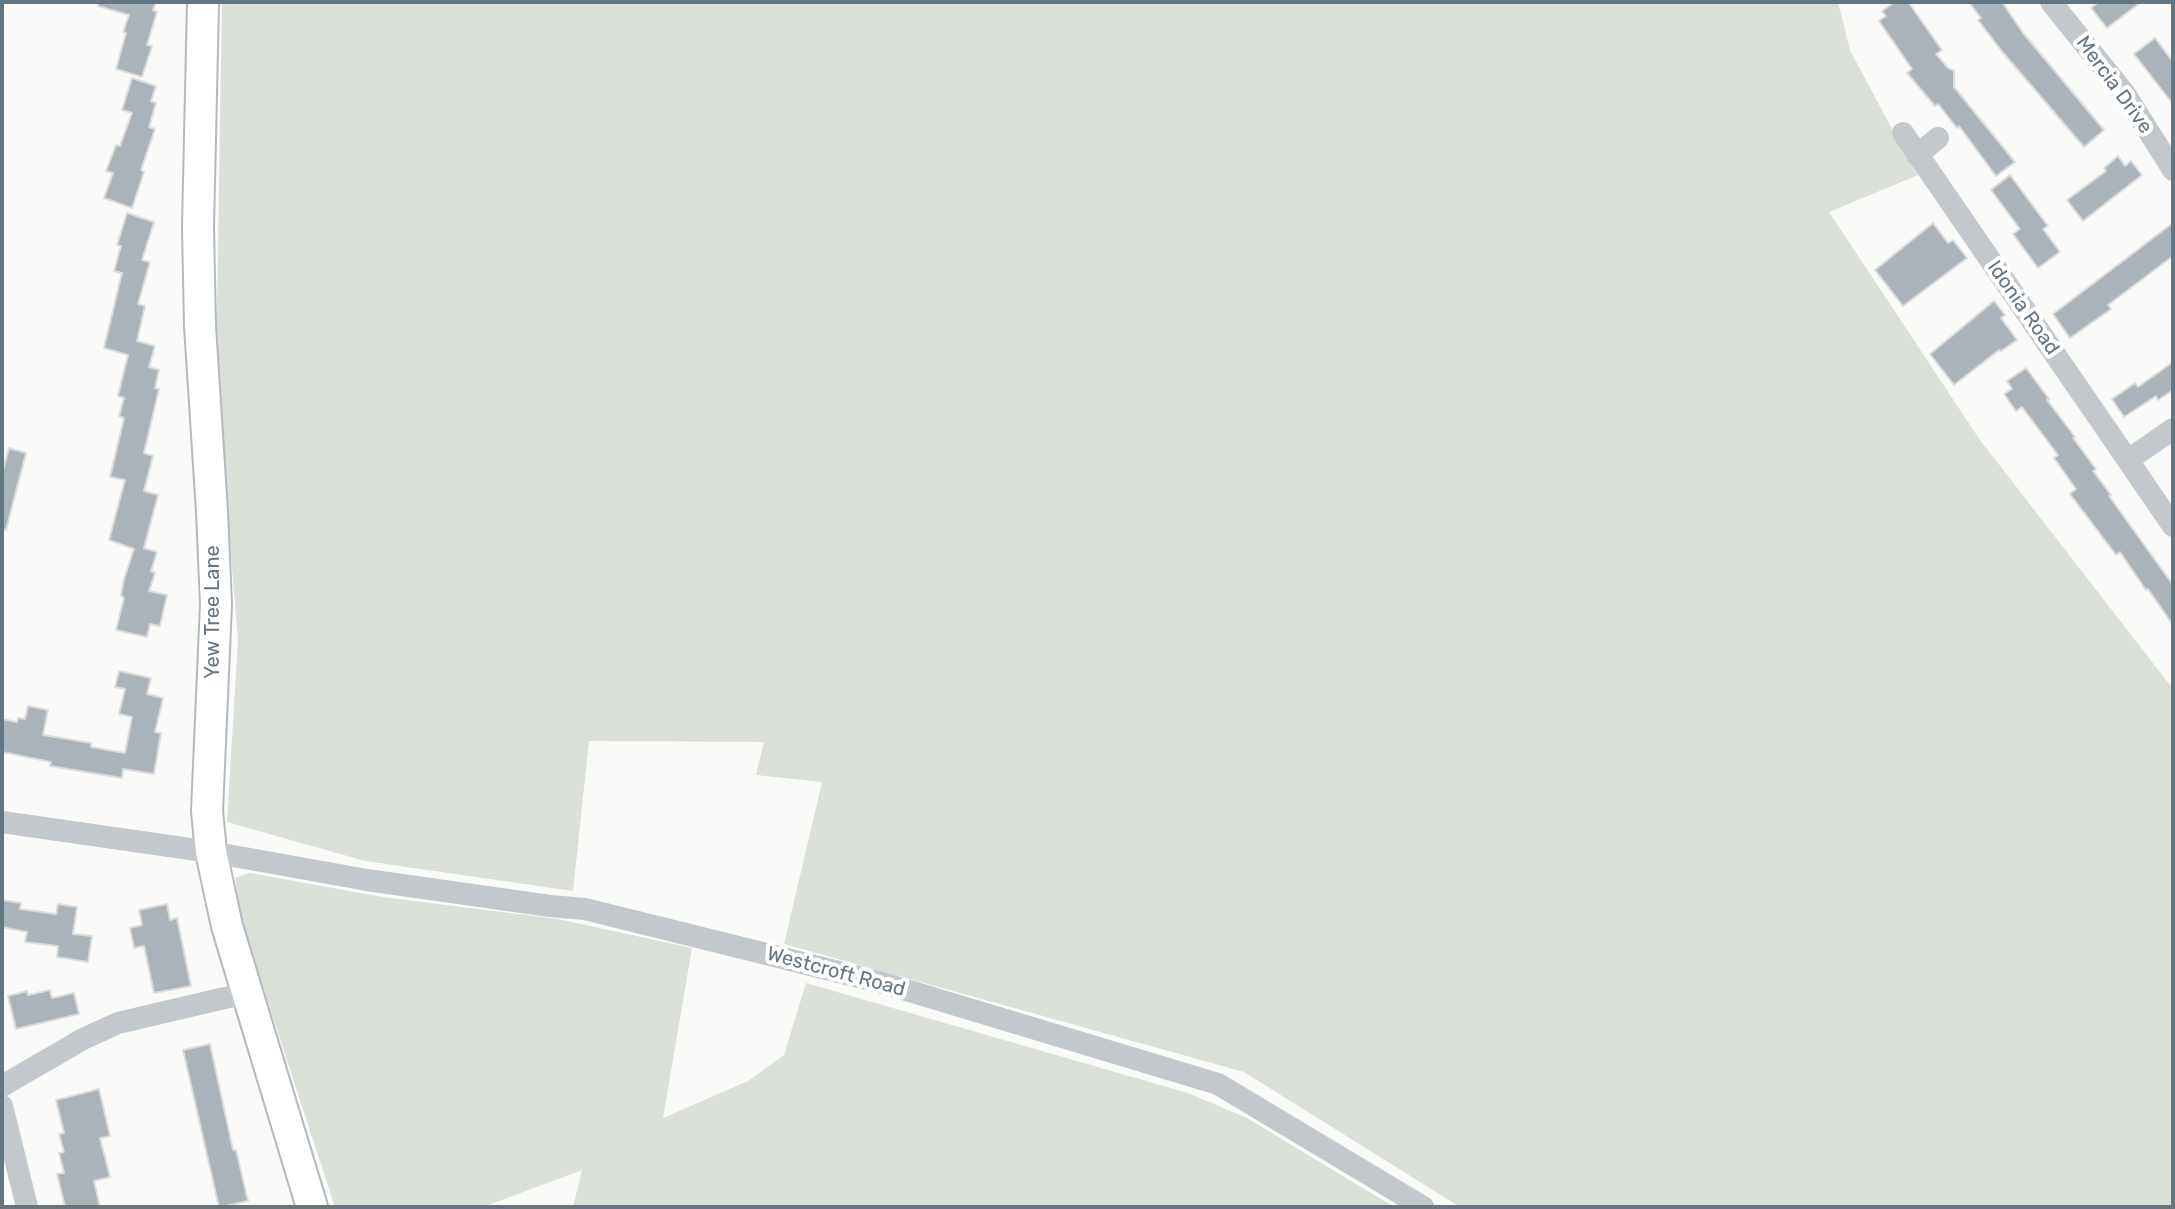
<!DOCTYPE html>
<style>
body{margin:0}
#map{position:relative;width:2175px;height:1209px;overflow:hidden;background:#fafaf8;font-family:Rubik,sans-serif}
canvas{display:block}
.frame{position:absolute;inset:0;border:4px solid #657683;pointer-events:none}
</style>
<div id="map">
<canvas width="2175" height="1209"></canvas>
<div class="frame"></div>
</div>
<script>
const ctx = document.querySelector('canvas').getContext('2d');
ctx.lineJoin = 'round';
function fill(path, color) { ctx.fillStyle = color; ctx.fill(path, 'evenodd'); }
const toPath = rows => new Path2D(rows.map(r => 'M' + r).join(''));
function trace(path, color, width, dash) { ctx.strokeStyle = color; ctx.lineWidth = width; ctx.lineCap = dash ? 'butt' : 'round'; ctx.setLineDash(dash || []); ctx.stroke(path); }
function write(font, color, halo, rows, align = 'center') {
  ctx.font = font + ' Rubik,sans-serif'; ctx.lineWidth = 8; ctx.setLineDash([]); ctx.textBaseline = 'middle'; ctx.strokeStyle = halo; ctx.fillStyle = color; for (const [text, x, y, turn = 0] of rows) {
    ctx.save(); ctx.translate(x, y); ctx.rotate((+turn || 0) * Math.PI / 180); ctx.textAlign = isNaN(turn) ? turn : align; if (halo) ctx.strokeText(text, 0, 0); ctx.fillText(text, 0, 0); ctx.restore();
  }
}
const green = toPath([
 [222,2,1838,2,1850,50,1894,133,1892,136,1918,175,1829,212,1980,440,2173,689,2173,1207,1460,1207,1244,1072,784,944,822,782,756,775,764,742,589,741,573,891,365,861,227,822,238,641,216,370],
 [250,873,382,897,558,919,692,948,663,1118,748,1081,784,1055,806,983,1188,1093,1247,1118,1394,1207,573,1207,582,1170,483,1207,335,1207,241,920,235,878]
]);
const building = toPath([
 [98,2,156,2,153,10,157,12,147,45,152,46,142,77,116,69,126,33,123,32,129,15,98,6,98,2],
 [1895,2,1908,2,1942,50,1936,54,1948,68,1954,71,1954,87,2015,162,1996,176,1959,126,1957,128,1938,104,1935,106,1907,73,1912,69,1879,21,1886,16,1882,11,1895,2],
 [1969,2,2002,2,2023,33,2104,130,2084,147,2000,49,1978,20,1981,18,1969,2],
 [2099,2,2141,2,2107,28,2091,8,2099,2],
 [2155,38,2173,62,2173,104,2134,54,2155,38],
 [132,78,156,86,151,101,156,103,149,127,155,129,141,170,144,172,132,208,104,198,113,173,106,171,116,145,120,146,132,113,122,110,132,78],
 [2118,156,2125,166,2131,161,2142,175,2083,221,2067,200,2106,171,2104,168,2118,156],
 [2010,175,2048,226,2043,229,2060,252,2038,268,2013,234,2020,229,1991,190,2010,175],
 [127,213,154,222,142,260,150,262,138,304,145,306,137,341,155,346,149,367,159,370,155,388,159,389,144,453,153,456,144,491,158,495,144,548,157,552,151,571,155,573,149,591,167,595,160,626,150,624,147,637,116,630,124,598,121,595,124,579,134,549,109,540,125,480,110,477,124,418,119,416,124,398,118,396,128,355,104,348,122,273,114,271,121,246,117,245,127,213],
 [1933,223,1948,243,1953,240,1967,258,1903,306,1875,270,1933,223],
 [2173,223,2173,256,2108,305,2111,309,2070,338,2053,314,2173,223],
 [1994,301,2005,315,2001,318,2017,340,2001,351,1999,350,1954,385,1930,354,1994,301],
 [2173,362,2173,390,2158,400,2156,396,2124,417,2112,399,2135,383,2138,387,2173,362],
 [2026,368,2049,399,2047,400,2075,437,2073,438,2096,469,2093,471,2111,495,2109,496,2173,585,2173,625,2148,589,2146,590,2120,552,2116,555,2070,494,2076,489,2054,458,2058,455,2022,407,2016,411,2004,394,2012,389,2007,381,2026,368],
 [9,448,26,453,6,530,2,529,2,474,9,448],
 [119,671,151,678,147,694,163,698,155,732,161,733,154,774,123,769,122,778,50,766,51,762,2,752,2,719,17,722,18,718,25,719,28,706,48,710,43,735,91,743,91,747,125,753,132,717,119,714,125,689,115,687,119,671],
 [2,900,21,903,20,909,56,914,58,904,77,907,73,934,92,936,88,962,57,957,58,946,25,942,27,932,2,927,2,900],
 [167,904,170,920,177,918,191,986,154,993,144,946,134,948,130,928,142,925,139,910,167,904],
 [50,990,52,998,74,993,79,1014,16,1029,8,996,27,991,28,995,50,990],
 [210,1044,233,1150,236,1150,248,1201,221,1207,219,1207,183,1050,210,1044],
 [99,1089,110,1136,100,1138,110,1177,94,1181,100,1207,65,1207,57,1174,64,1173,59,1153,64,1152,59,1134,64,1133,56,1100,99,1089]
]);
const street = toPath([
 [2051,2,2125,94,2173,170],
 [1903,133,2173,526],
 [1917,155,1938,138],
 [2128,460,2173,429],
 [2,822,211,852,367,880,550,906,585,909,883,983,1218,1084,1423,1207],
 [2,1086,83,1039,118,1023,246,993],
 [2,1106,27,1207]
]);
const secondary = toPath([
 [203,2,198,227,200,326,212,512,216,604,207,811,211,852,227,926,312,1207]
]);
const streetNames = [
 ["Mercia Drive",2114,85,54],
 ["Idonia Road",2023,308,55],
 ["Yew Tree Lane",213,612,-90],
 ["Westcroft Road",836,972,15]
];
fill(green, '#dadfd7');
fill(building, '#aab3b9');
trace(building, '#dcdcda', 2);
trace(secondary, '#b3babf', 34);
trace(street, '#c3c8cc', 22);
trace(secondary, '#fff', 30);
write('20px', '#657683', '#fff', streetNames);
</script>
